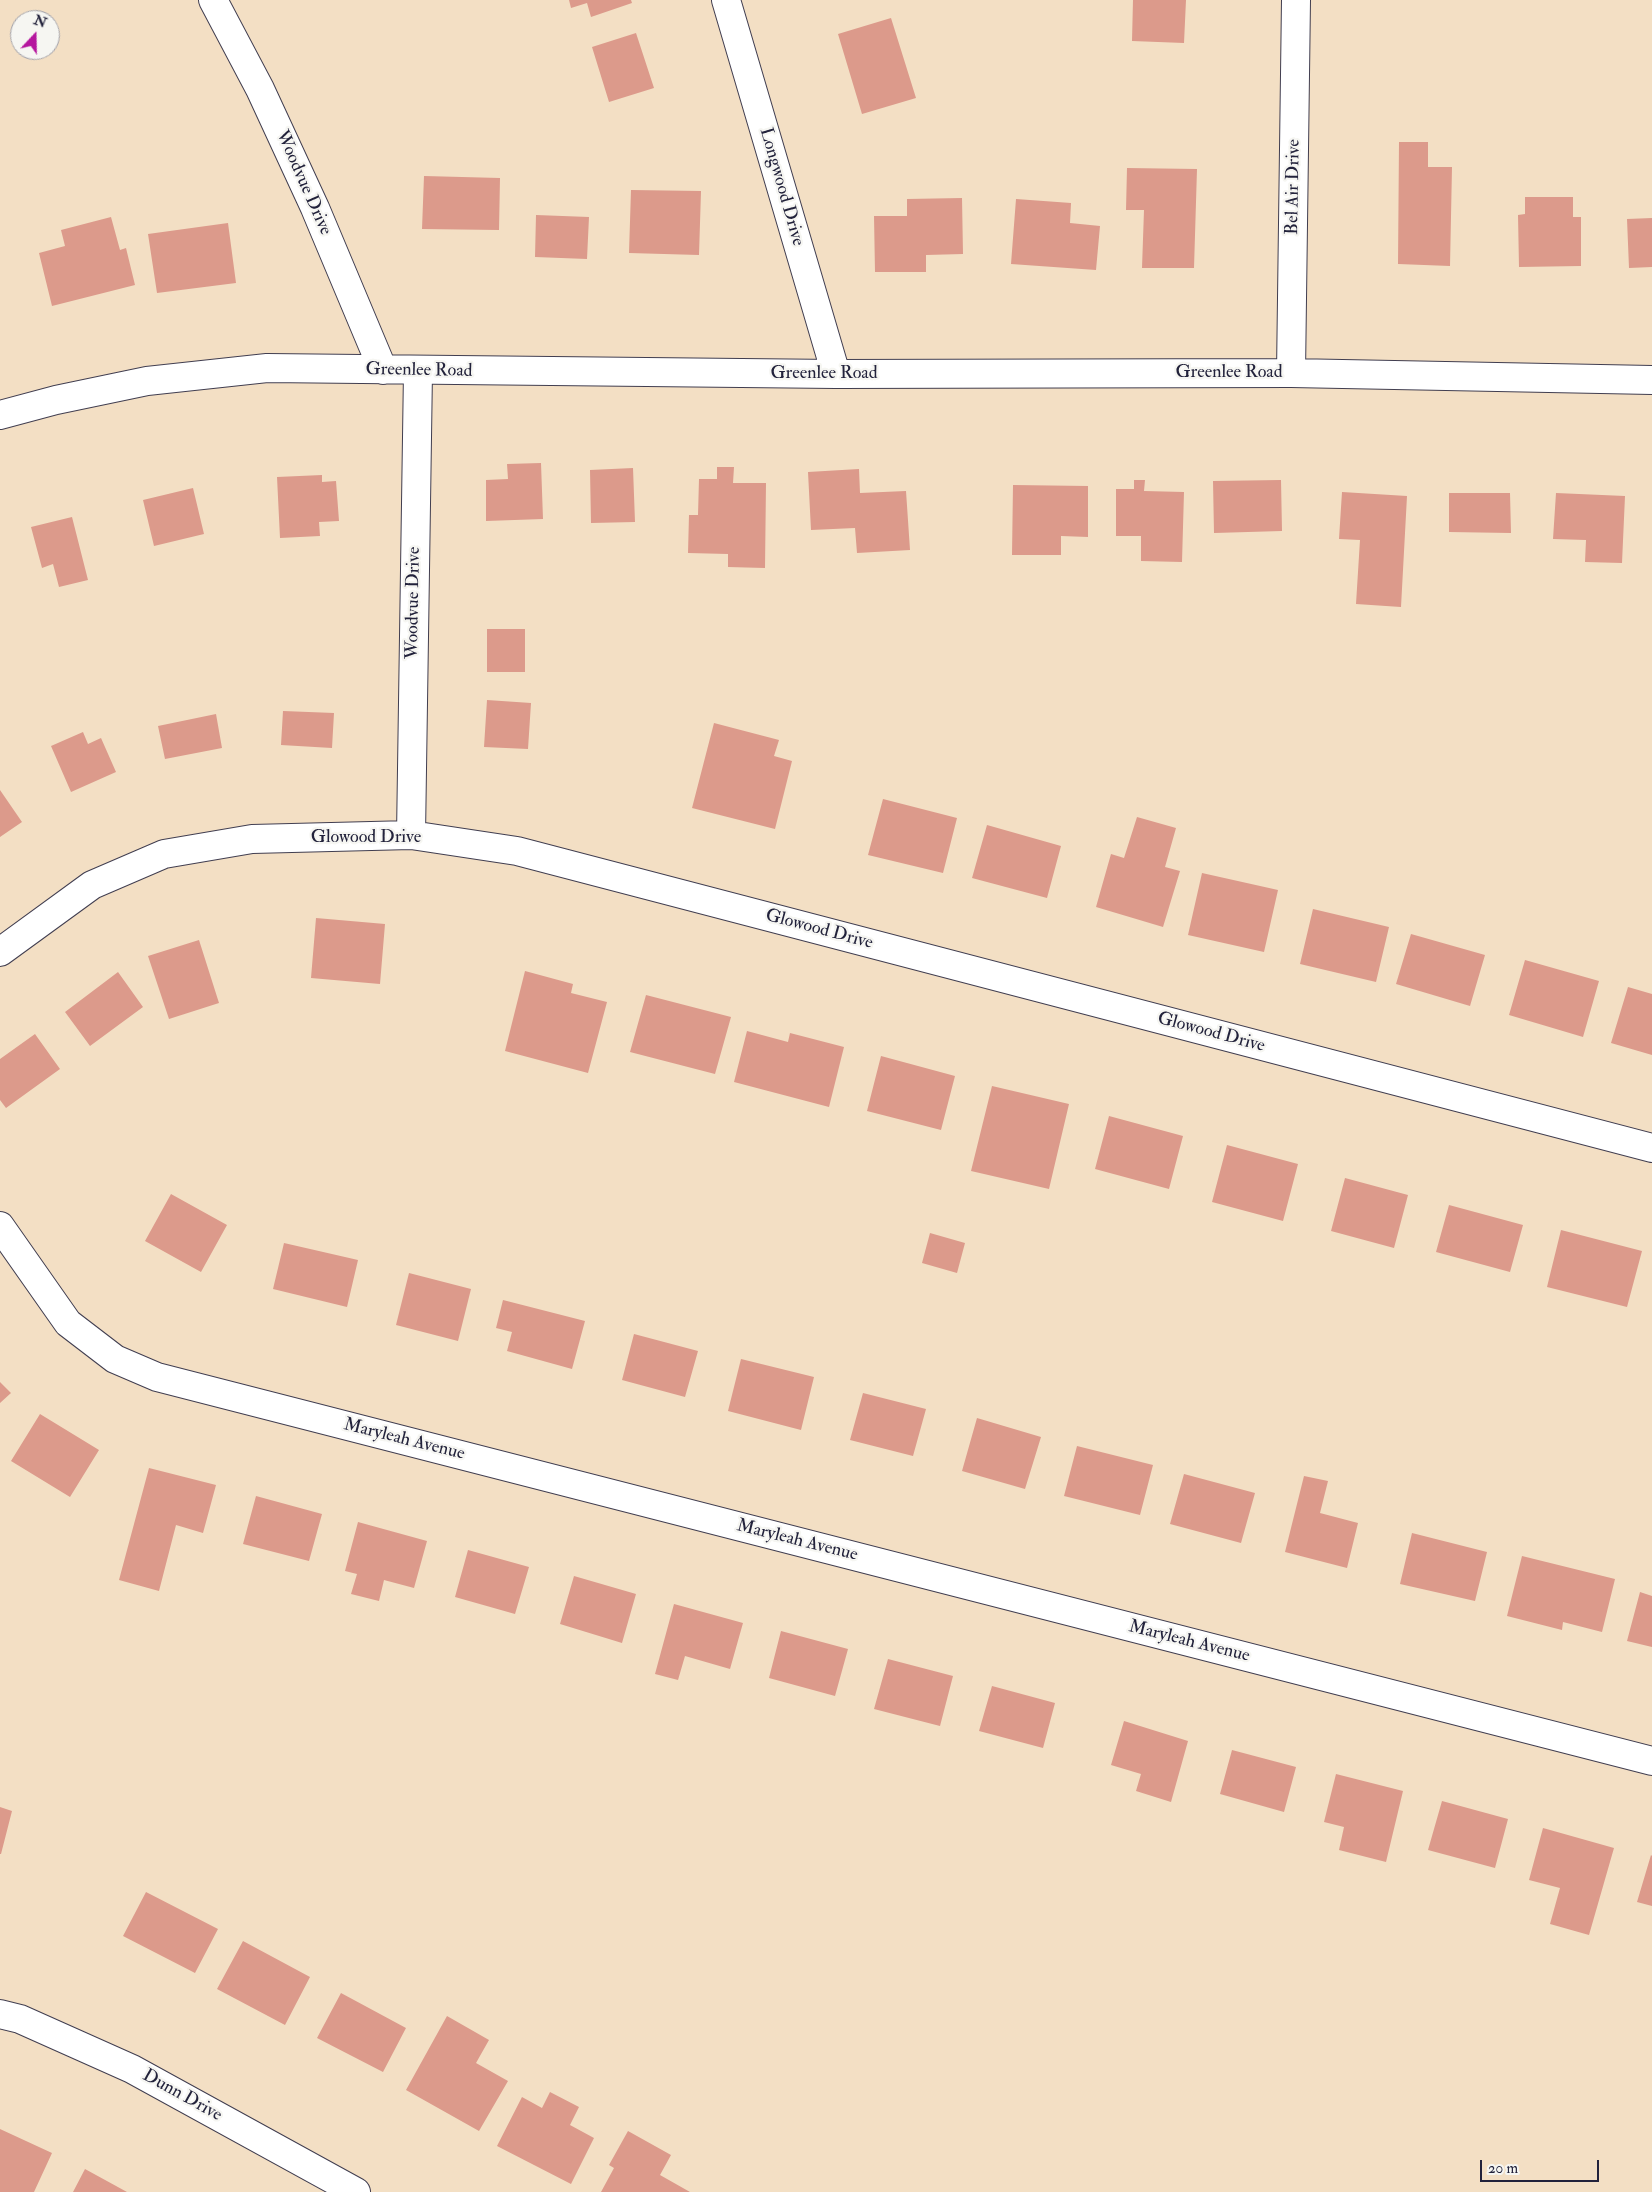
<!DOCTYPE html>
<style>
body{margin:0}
#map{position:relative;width:1652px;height:2192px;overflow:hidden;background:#f3dfc4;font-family:"IM FELL Double Pica",serif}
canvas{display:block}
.north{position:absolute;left:10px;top:10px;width:50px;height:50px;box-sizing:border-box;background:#f6f6f2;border:1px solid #a1a1a9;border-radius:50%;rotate:21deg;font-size:14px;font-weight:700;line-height:20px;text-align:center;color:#22223b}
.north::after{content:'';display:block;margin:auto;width:18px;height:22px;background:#b5179e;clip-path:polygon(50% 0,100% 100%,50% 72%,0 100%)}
.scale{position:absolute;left:1480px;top:2160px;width:119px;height:22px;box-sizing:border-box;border:2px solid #22223b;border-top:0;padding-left:6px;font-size:15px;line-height:18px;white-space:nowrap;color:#22223b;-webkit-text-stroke:4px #f6f6f2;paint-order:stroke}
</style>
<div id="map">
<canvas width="1652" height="2192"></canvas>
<div class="north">N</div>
<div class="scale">20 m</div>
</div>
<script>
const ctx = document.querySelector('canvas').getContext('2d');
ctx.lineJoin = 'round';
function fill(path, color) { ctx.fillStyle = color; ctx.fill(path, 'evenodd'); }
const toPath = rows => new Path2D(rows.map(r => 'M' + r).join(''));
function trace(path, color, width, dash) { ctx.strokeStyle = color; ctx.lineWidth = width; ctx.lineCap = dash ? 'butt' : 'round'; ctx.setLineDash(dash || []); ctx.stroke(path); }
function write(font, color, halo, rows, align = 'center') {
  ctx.font = font + ' "IM FELL Double Pica",serif'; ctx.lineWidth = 4.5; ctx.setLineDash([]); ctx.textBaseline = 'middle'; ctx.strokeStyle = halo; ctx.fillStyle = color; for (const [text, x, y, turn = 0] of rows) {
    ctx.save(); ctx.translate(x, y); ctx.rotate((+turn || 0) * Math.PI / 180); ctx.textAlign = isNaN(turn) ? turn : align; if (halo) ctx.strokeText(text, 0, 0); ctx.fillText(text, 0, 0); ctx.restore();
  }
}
const building = toPath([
 [569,0,631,0,632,3,591,17,587,3,571,8],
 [1133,0,1186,0,1184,43,1132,41],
 [891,18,916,98,862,114,838,34],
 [636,33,654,88,609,102,592,47],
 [1399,142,1428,142,1428,167,1452,167,1450,266,1398,264],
 [1127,168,1197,169,1194,268,1142,268,1144,210,1126,210],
 [424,176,500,178,499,230,422,229],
 [631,190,701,191,699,255,629,253],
 [1525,197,1573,197,1573,217,1581,217,1581,266,1519,267,1518,215,1525,214],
 [962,198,963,254,926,255,926,272,875,272,874,216,907,216,907,199],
 [1016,199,1071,203,1070,223,1100,226,1096,270,1011,264],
 [536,215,589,217,587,259,535,257],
 [111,217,120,250,126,248,135,285,52,306,39,253,65,246,61,230],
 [1652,218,1652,267,1629,268,1627,219],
 [228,223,236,283,157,293,148,234],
 [541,463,543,519,486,521,486,480,508,479,507,464],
 [717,467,734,467,733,483,766,483,765,568,728,567,728,554,688,553,689,515,698,515,699,479,717,479],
 [633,468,635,522,591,523,590,470],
 [859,469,860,493,906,491,910,550,857,553,855,528,811,530,808,472],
 [322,475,322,482,336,481,339,521,319,522,320,536,280,538,277,477],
 [1134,480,1145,480,1144,491,1184,492,1182,562,1141,561,1141,536,1116,536,1116,489,1134,489],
 [1281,480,1282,531,1214,533,1213,481],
 [1013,485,1088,486,1088,537,1061,536,1061,555,1012,555],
 [193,488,204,534,154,546,143,500],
 [1342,492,1407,496,1401,607,1356,604,1360,540,1339,539],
 [1449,493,1510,493,1511,533,1449,532],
 [1556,493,1625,496,1622,563,1585,562,1586,540,1553,539],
 [72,517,88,580,59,587,53,564,42,568,31,527],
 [487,629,525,629,525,672,487,672],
 [487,700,531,703,528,749,484,747],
 [283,711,334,713,332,748,281,745],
 [216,714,222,748,165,759,158,726],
 [714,723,779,740,774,756,792,761,775,829,692,808],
 [83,732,88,744,101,738,116,772,71,792,51,746],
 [0,790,22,822,0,837],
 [883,799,957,818,943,873,868,855],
 [1137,817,1176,828,1165,867,1180,871,1163,927,1096,907,1111,854,1124,858],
 [987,825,1061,846,1047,898,972,878],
 [1202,873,1278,890,1264,952,1188,935],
 [1313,909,1389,927,1376,982,1300,964],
 [316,918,385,924,380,984,311,978],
 [1411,934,1485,955,1470,1006,1396,984],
 [199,940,219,1003,169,1019,148,956],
 [1525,960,1599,981,1583,1037,1509,1015],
 [525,971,573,984,571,993,607,1002,588,1073,505,1051],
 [118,972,143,1007,90,1046,65,1012],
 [1628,987,1652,994,1652,1055,1611,1043],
 [646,995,731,1017,715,1074,630,1052],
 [747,1031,788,1042,790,1033,844,1047,829,1107,734,1082],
 [35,1034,60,1069,6,1108,0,1100,0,1059],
 [881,1056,955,1076,941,1130,867,1111],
 [992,1086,1069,1104,1049,1189,971,1171],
 [1109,1116,1183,1136,1169,1189,1095,1169],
 [1227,1145,1298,1164,1283,1221,1212,1202],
 [1345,1178,1408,1195,1394,1248,1331,1231],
 [171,1194,227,1225,201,1272,145,1241],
 [1449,1205,1523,1225,1510,1272,1436,1252],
 [1561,1230,1642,1251,1627,1307,1547,1287],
 [930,1233,965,1243,957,1273,922,1263],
 [284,1243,358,1260,347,1307,273,1289],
 [409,1273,471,1289,458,1341,396,1325],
 [503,1300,585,1321,572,1369,507,1351,512,1332,496,1328],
 [634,1334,698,1351,685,1397,622,1380],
 [741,1359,814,1377,801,1430,728,1411],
 [0,1382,11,1393,0,1403],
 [863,1393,926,1409,913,1456,850,1440],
 [40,1414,99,1450,70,1497,11,1461],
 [977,1418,1041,1437,1025,1489,962,1471],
 [1077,1446,1153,1465,1140,1515,1064,1496],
 [149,1468,216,1485,203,1533,176,1525,159,1591,119,1580],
 [1184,1474,1255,1493,1241,1543,1170,1524],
 [1304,1476,1328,1481,1320,1513,1358,1523,1347,1568,1285,1552],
 [256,1496,322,1514,309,1561,243,1544],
 [358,1522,427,1541,414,1588,384,1580,379,1601,351,1594,357,1574,345,1571],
 [1412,1533,1487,1552,1475,1601,1400,1584],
 [468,1550,529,1567,515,1614,455,1597],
 [1522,1556,1615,1579,1602,1632,1563,1622,1562,1630,1507,1616],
 [574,1576,636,1594,622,1643,560,1624],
 [1640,1592,1652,1596,1652,1647,1627,1641],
 [674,1604,743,1623,730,1669,685,1656,678,1680,655,1674],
 [781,1631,848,1649,835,1696,769,1678],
 [888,1659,953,1676,940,1726,874,1709],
 [992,1686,1055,1703,1043,1748,979,1731],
 [1124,1721,1188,1741,1171,1802,1136,1791,1141,1774,1111,1765],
 [1232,1750,1296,1767,1284,1812,1220,1794],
 [1336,1774,1403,1791,1386,1862,1339,1850,1344,1827,1324,1822],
 [1442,1801,1508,1819,1495,1868,1428,1850],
 [0,1807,12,1811,1,1854,0,1854],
 [1543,1828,1614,1848,1589,1935,1550,1924,1560,1888,1529,1880],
 [1651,1855,1652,1856,1652,1906,1637,1902],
 [146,1892,218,1929,195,1973,123,1936],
 [243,1941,310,1977,285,2025,217,1989],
 [341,1993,406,2028,383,2072,317,2038],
 [447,2016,489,2040,476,2063,508,2081,479,2131,406,2090],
 [550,2092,579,2107,570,2125,594,2138,571,2184,497,2146,522,2097,542,2108],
 [0,2129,52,2153,34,2192,0,2192],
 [628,2131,671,2155,660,2175,690,2192,601,2192,614,2168,609,2165],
 [85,2169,127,2192,73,2192]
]);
const minor = toPath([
 [213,0,260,89,315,208,383,370],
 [726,0,836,374],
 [1291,373,1296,0],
 [0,415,56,400,147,381,267,368,836,374,1291,373,1652,380],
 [411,835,418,371],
 [0,952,92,885,164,854,252,839,411,835,517,851,1652,1148],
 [0,1226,68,1323,115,1359,157,1377,1652,1761],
 [0,2014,20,2019,132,2069,356,2192]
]);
const streetNames = [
 ["Woodvue Drive",303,183,66],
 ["Longwood Drive",781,187,74],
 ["Bel Air Drive",1294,187,-89],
 ["Greenlee Road",419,371,1],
 ["Greenlee Road",1229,373],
 ["Greenlee Road",824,374],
 ["Woodvue Drive",414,603,-89],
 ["Glowood Drive",366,838],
 ["Glowood Drive",819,930,15],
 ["Glowood Drive",1211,1033,15],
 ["Maryleah Avenue",404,1440,14],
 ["Maryleah Avenue",797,1541,14],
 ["Maryleah Avenue",1189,1642,14],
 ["Dunn Drive",182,2096,29]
];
fill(building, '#dc9a8b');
trace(minor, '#413e50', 30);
trace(minor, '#fff', 28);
write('18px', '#22223b', '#f6f6f2', streetNames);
</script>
